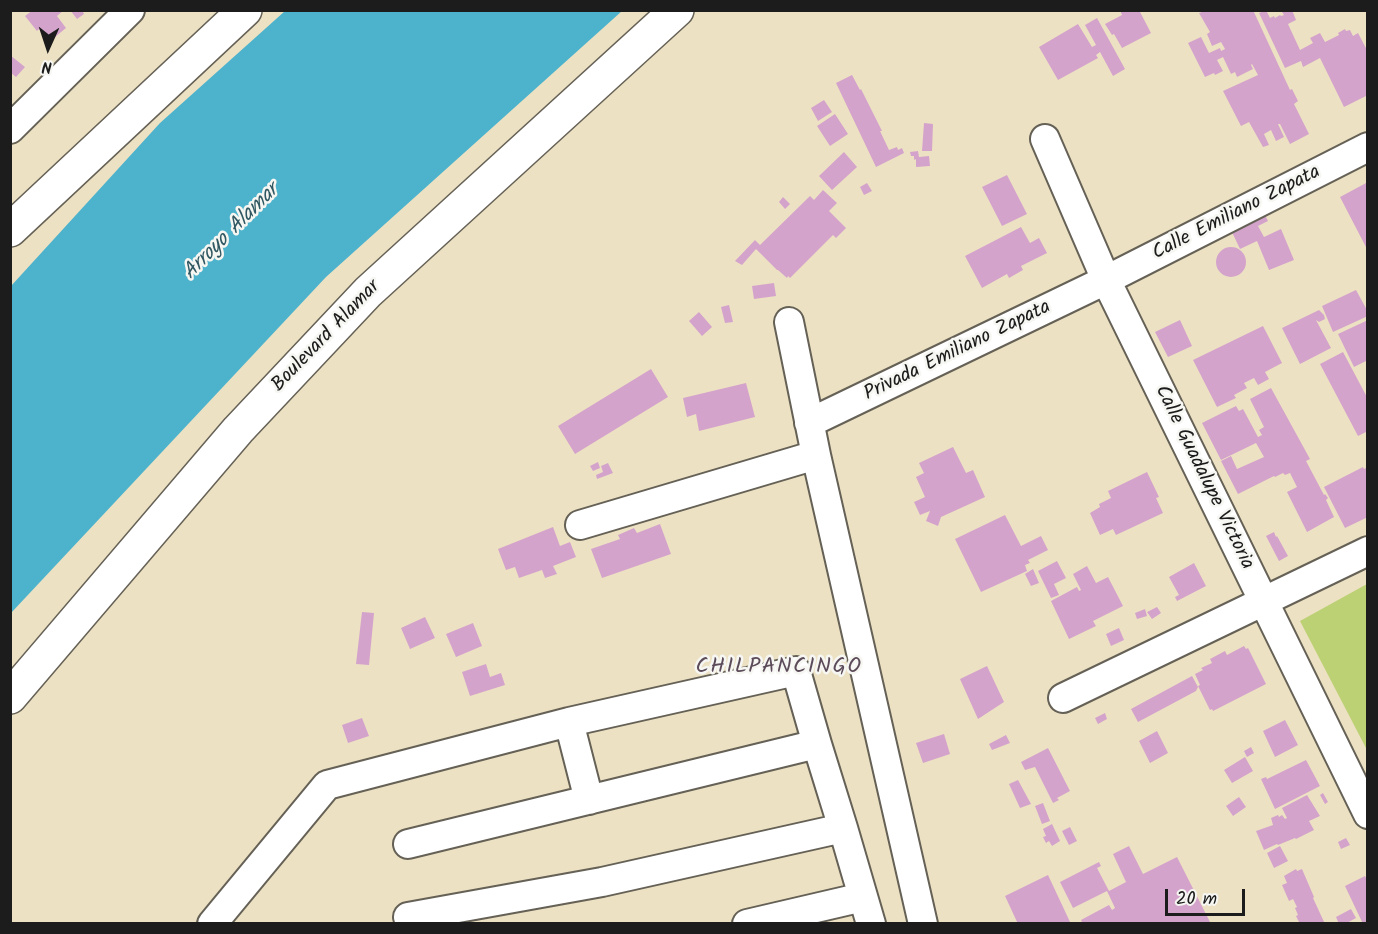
<!DOCTYPE html>
<style>
body{margin:0}
#map{position:relative;width:1378px;height:934px;overflow:hidden;background:#ede1c3;font-family:Kalam,sans-serif}
canvas{display:block}
.frame{position:absolute;inset:0;border:12px solid #1c1c1c;pointer-events:none}
.north{position:absolute;left:18px;top:18px;width:60px;height:60px;-webkit-text-stroke:4px #f6f6f2;paint-order:stroke;rotate:183deg;font-size:16px;font-weight:700;line-height:24px;text-align:center;color:#1c1c1c}
.north::after{content:'';display:block;margin:auto;width:21px;height:27px;background:#1c1c1c;clip-path:polygon(50% 0,100% 100%,50% 72%,0 100%)}
.scale{position:absolute;left:1165px;top:889px;width:80px;height:27px;box-sizing:border-box;border:3px solid #1c1c1c;border-top:0;padding-left:8px;font-size:18px;line-height:21px;white-space:nowrap;color:#1c1c1c;-webkit-text-stroke:4px #f6f6f2;paint-order:stroke}
</style>
<div id="map">
<canvas width="1378" height="934"></canvas>
<div class="frame"></div>
<div class="north">N</div>
<div class="scale">20 m</div>
</div>
<script>
const ctx = document.querySelector('canvas').getContext('2d');
ctx.lineJoin = 'round';
function fill(path, color) { ctx.fillStyle = color; ctx.fill(path, 'evenodd'); }
const toPath = rows => new Path2D(rows.map(r => 'M' + r).join(''));
function trace(path, color, width, dash) { ctx.strokeStyle = color; ctx.lineWidth = width; ctx.lineCap = dash ? 'butt' : 'round'; ctx.setLineDash(dash || []); ctx.stroke(path); }
function write(font, color, halo, rows, align = 'center') {
  ctx.font = font + ' Kalam,sans-serif'; ctx.lineWidth = 5; ctx.setLineDash([]); ctx.textBaseline = 'middle'; ctx.strokeStyle = halo; ctx.fillStyle = color; for (const [text, x, y, turn = 0] of rows) {
    ctx.save(); ctx.translate(x, y); ctx.rotate((+turn || 0) * Math.PI / 180); ctx.textAlign = isNaN(turn) ? turn : align; if (halo) ctx.strokeText(text, 0, 0); ctx.fillText(text, 0, 0); ctx.restore();
  }
}
const green = toPath([
 [1367,584,1367,750,1300,621]
]);
const water = toPath([
 [285,11,622,11,326,277,11,613,11,286,160,123]
]);
const building = toPath([
 [33,10,64,10,57,16,66,28,49,42,39,29,37,31,25,16],
 [70,10,82,10,84,14,77,19],
 [1120,10,1139,10,1151,33,1122,48,1114,34,1112,35,1105,24,1122,15],
 [1208,10,1253,10,1290,90,1292,89,1298,101,1294,104,1309,134,1290,144,1280,124,1278,124,1284,137,1276,141,1271,130,1264,134,1269,145,1263,147,1249,122,1241,126,1223,91,1258,75,1252,64,1251,65,1253,69,1237,77,1235,72,1231,74,1223,57,1217,60,1223,71,1215,75,1214,73,1205,77,1188,43,1201,37,1209,53,1220,48,1221,51,1225,49,1221,42,1212,46,1207,34,1210,32,1199,13],
 [1266,10,1270,18,1274,16,1275,18,1280,15,1281,16,1284,15,1282,12,1285,10,1292,10,1296,20,1288,24,1300,50,1313,43,1310,38,1320,33,1325,42,1339,35,1338,33,1345,29,1346,31,1350,30,1353,36,1358,33,1368,52,1368,95,1344,107,1320,58,1303,67,1301,61,1285,68,1259,13],
 [1097,18,1125,69,1113,76,1100,52,1096,55,1098,58,1058,80,1039,47,1078,24,1092,47,1096,45,1085,25],
 [10,55,25,67,16,77,10,72],
 [852,75,860,90,861,89,882,131,880,131,889,150,897,147,898,150,902,148,904,153,876,167,836,83],
 [824,100,832,112,818,121,811,108],
 [835,114,848,134,830,146,817,126],
 [924,123,933,124,932,151,922,151],
 [918,151,919,157,929,156,930,166,916,167,916,159,914,160,914,156,911,156,910,152],
 [844,152,857,167,832,190,819,176],
 [1007,175,1027,214,1002,226,982,187],
 [1368,182,1368,251,1340,197],
 [867,183,872,191,864,195,860,187],
 [823,190,837,203,829,211,846,228,836,238,833,235,790,278,788,276,787,278,778,270,777,270,756,249,742,265,735,261,755,240,760,245,810,196,814,200],
 [783,197,790,204,785,209,779,202],
 [1264,213,1268,221,1258,226,1264,237,1281,229,1294,260,1269,270,1257,241,1240,249,1231,230],
 [1021,227,1030,243,1039,238,1047,253,1021,266,1023,270,1009,278,1007,274,982,288,965,256],
 '1216 262a15 15 0 1 1 30 0a15 15 0 1 1-30 0Z',
 [774,283,776,296,754,299,752,286],
 [1356,290,1368,312,1368,316,1333,332,1322,306],
 [729,305,733,322,725,323,721,307],
 [1319,310,1324,315,1325,319,1319,322,1316,320,1331,348,1300,364,1282,328],
 [699,312,712,327,702,336,689,321],
 [1180,320,1192,346,1168,357,1155,332],
 [1368,320,1368,360,1354,367,1338,334],
 [1263,326,1282,363,1265,372,1269,379,1258,385,1254,378,1244,383,1247,388,1234,395,1236,398,1217,407,1193,360],
 [1343,352,1368,399,1368,431,1358,436,1320,364],
 [651,369,668,397,575,454,558,426],
 [746,383,755,417,699,431,696,414,687,417,683,398],
 [1271,388,1310,459,1306,461,1324,495,1325,494,1328,498,1326,500,1334,517,1307,532,1287,492,1297,487,1290,473,1285,475,1283,473,1275,477,1274,476,1238,494,1221,461,1231,456,1237,469,1264,457,1256,443,1221,460,1202,423,1236,406,1239,411,1243,409,1258,437,1262,435,1259,430,1264,427,1250,399],
 [953,447,966,473,973,470,985,497,941,517,938,526,926,521,930,511,920,515,914,502,925,497,916,477,924,473,919,463],
 [598,462,600,468,593,471,590,466],
 [608,463,613,473,597,479,596,475,603,472,601,466],
 [1363,467,1364,469,1366,468,1368,472,1368,517,1345,528,1324,487],
 [1147,472,1159,497,1156,498,1163,513,1116,535,1113,529,1100,535,1090,513,1100,507,1099,504,1111,498,1108,491],
 [1005,515,1021,546,1041,536,1048,550,1028,560,1030,563,1025,565,1027,571,981,592,955,539],
 [660,524,671,554,602,578,591,549,620,539,618,535,634,528,637,533],
 [553,527,560,546,570,542,576,557,553,566,557,574,545,578,542,570,519,578,515,567,506,570,498,549],
 [1274,532,1276,537,1277,536,1288,556,1279,561,1266,536],
 [1057,561,1066,578,1054,584,1059,595,1051,598,1038,571],
 [1194,563,1206,586,1177,601,1175,597,1179,595,1169,577],
 [1087,566,1096,583,1108,577,1123,606,1093,621,1096,626,1069,639,1051,601,1077,587,1079,591,1081,590,1073,574],
 [1033,569,1039,583,1031,586,1025,574],
 [1157,607,1161,613,1152,619,1147,612],
 [1145,609,1147,616,1137,619,1135,613],
 [362,612,374,613,369,665,356,664],
 [425,617,435,638,410,649,401,628],
 [473,623,482,646,456,657,446,634],
 [1119,628,1124,640,1111,646,1106,634],
 [1244,646,1246,649,1248,648,1266,684,1213,711,1212,709,1210,710,1198,686,1200,685,1195,674,1203,670,1201,668,1212,663,1210,659,1225,651,1227,655],
 [486,664,490,677,501,673,505,685,470,696,462,672],
 [987,666,1004,702,978,719,960,679],
 [1192,676,1198,687,1196,691,1138,722,1131,709],
 [1105,713,1107,719,1098,724,1095,718],
 [362,718,369,736,348,743,342,725],
 [1285,720,1298,745,1275,757,1263,731],
 [1157,731,1168,753,1150,763,1139,741],
 [944,734,950,754,923,763,916,743],
 [1006,735,1010,743,992,750,989,744],
 [1251,747,1254,753,1247,757,1244,751],
 [1048,748,1070,791,1057,798,1059,800,1053,803,1035,767,1025,770,1021,762],
 [1245,757,1253,771,1232,783,1224,770],
 [1306,760,1320,786,1275,809,1261,779,1266,777,1267,779],
 [1018,780,1031,804,1020,808,1009,784],
 [1323,793,1328,802,1325,804,1320,795],
 [1307,795,1320,816,1309,821,1314,830,1296,839,1295,838,1278,845,1277,844,1264,850,1256,831,1273,825,1271,818,1278,815,1279,817,1282,815,1285,819,1287,818,1282,808],
 [1239,797,1246,807,1233,816,1226,806],
 [1043,803,1050,821,1042,824,1035,806],
 [1052,824,1060,841,1052,846,1049,841,1046,843,1043,837,1046,836,1043,829],
 [1070,827,1077,841,1069,845,1062,831],
 [1346,838,1350,845,1341,849,1338,842],
 [1129,846,1143,874,1177,857,1211,924,1083,924,1081,920,1109,905,1112,910,1115,908,1107,891,1073,908,1060,882,1099,862,1101,866,1097,868,1109,891,1126,882,1113,854],
 [1280,846,1288,861,1274,868,1267,853],
 [1296,869,1297,871,1302,869,1314,897,1313,898,1325,924,1300,924,1296,916,1298,915,1295,908,1297,907,1293,899,1289,901,1282,885,1287,883,1284,876],
 [1048,875,1071,924,1018,924,1005,896],
 [1365,876,1368,882,1368,924,1363,924,1345,886],
 [1351,909,1356,918,1345,924,1339,924,1336,917]
]);
const minor = toPath([
 [10,129,130,10],
 [1045,139,1106,280,1368,814],
 [809,423,1106,280,1368,147],
 [816,455,923,924],
 [580,525,816,455,789,322],
 [1063,698,1368,551],
 [569,722,589,800],
 [408,844,817,744],
 [408,917,602,882,843,828,871,924],
 [212,924,327,785,569,722,796,671,817,744,843,828],
 [747,924,863,897]
]);
const highway = toPath([
 [10,230,245,10],
 [10,697,238,430,368,292,677,10]
]);
const streetNames = [
 ["Calle Emiliano Zapata",1237,214,-27],
 ["Boulevard Alamar",327,337,-46],
 ["Privada Emiliano Zapata",958,352,-26],
 ["Calle Guadalupe Victoria",1203,478,64]
];
const waterNames = [
 ["Arroyo Alamar",232,233,-45]
];
const quarterNames = [
 ["CHILPANCINGO",779,668]
];
fill(green, '#bcd074');
fill(water, '#4db3cc');
fill(building, '#d4a3cb');
trace(minor, '#656156', 32);
trace(highway, '#656156', 36);
trace(minor, '#fff', 28);
trace(highway, '#fff', 33);
write('20px', '#1c1c1c', '#f6f6f2', streetNames);
write('italic 21px', '#305862', '#f6f6f2', waterNames);
ctx.letterSpacing = '1.5px';
write('22px', '#5c4b59', '#f6f6f2', quarterNames);
ctx.letterSpacing = '0px';
</script>
